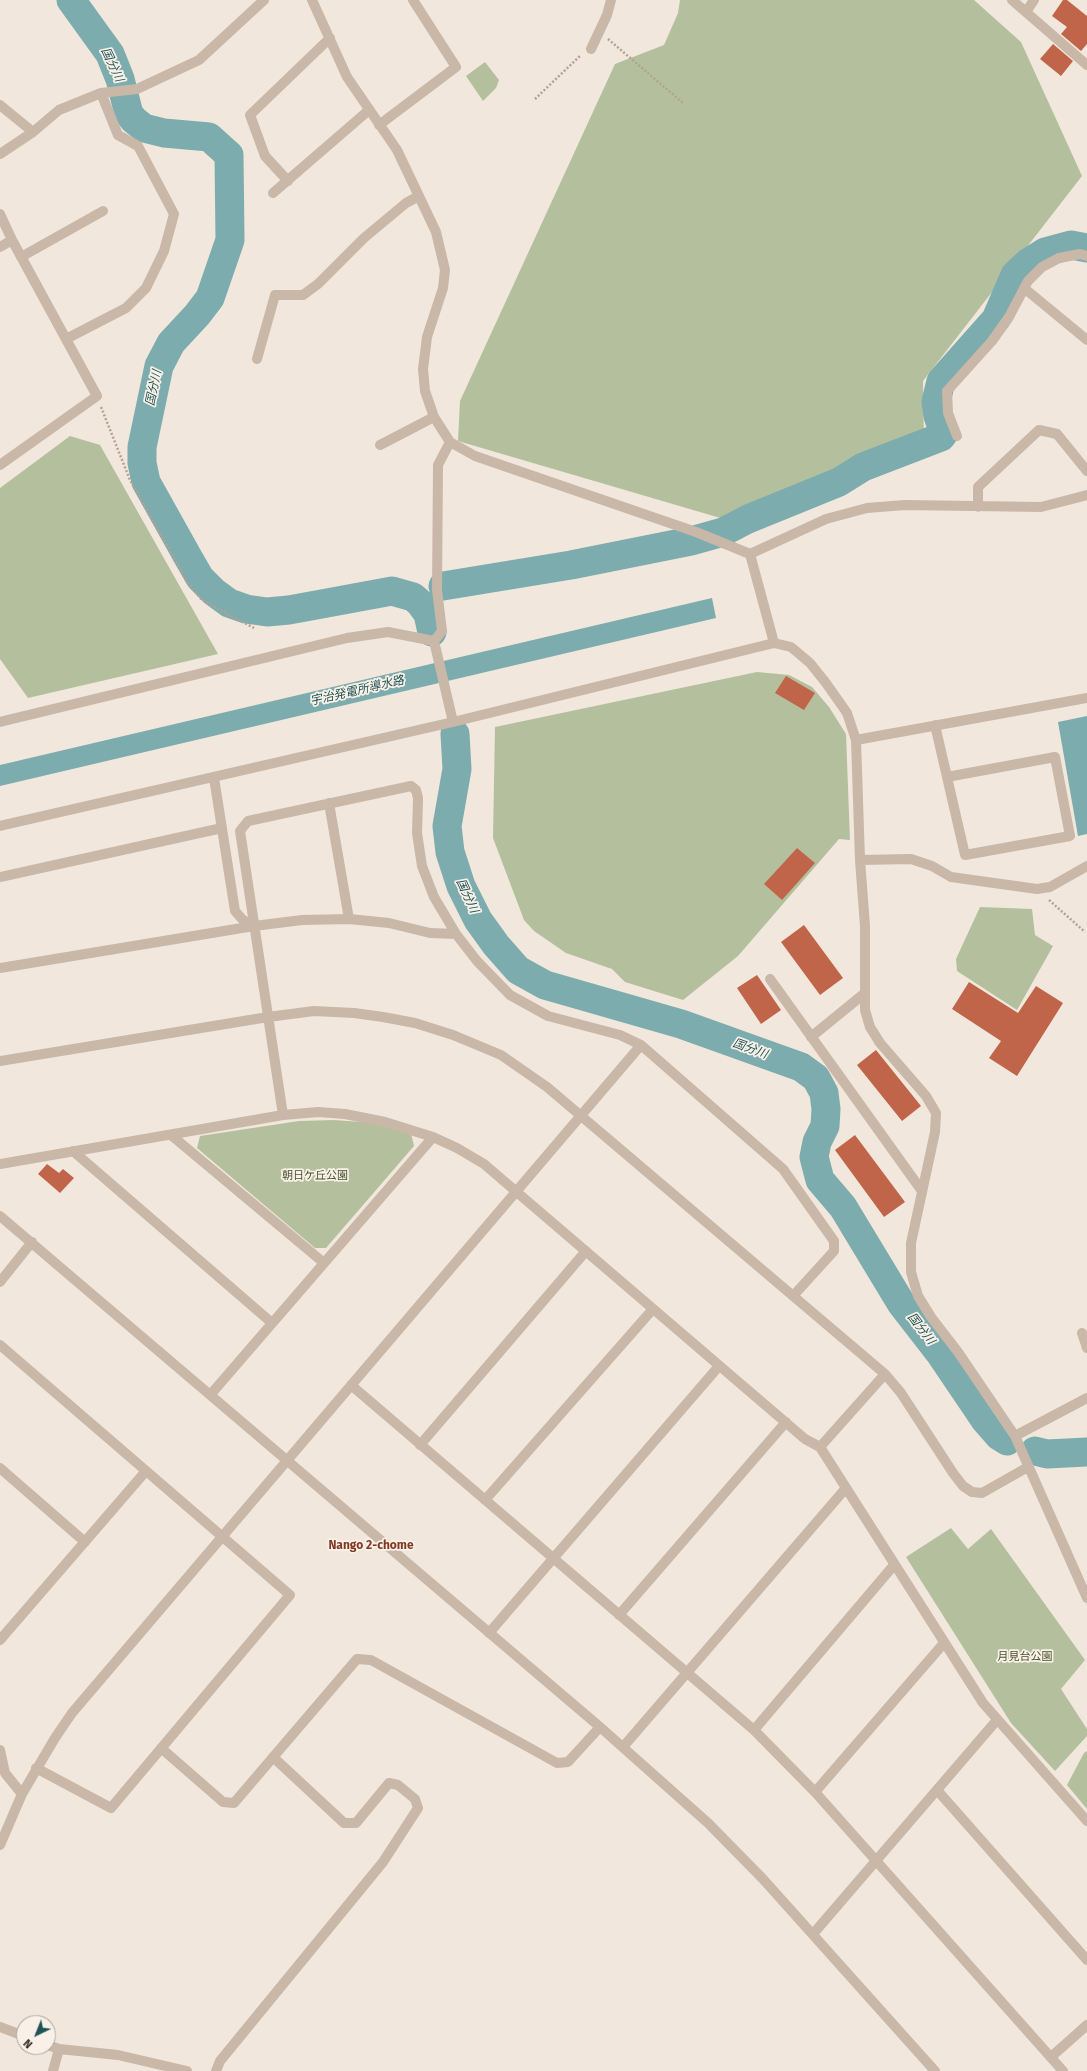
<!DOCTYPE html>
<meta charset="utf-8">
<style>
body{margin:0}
#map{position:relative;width:1087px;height:2071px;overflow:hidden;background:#f1e7dc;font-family:"Fira Sans",sans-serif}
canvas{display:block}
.north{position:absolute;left:16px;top:2015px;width:40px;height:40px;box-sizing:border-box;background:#f9f1e8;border:1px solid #aba29b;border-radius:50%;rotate:223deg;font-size:11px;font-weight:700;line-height:16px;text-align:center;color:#362c28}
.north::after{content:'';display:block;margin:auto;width:14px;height:18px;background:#1f5356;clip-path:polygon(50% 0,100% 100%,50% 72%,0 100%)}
</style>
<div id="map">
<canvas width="1087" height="2071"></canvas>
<div class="north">N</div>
</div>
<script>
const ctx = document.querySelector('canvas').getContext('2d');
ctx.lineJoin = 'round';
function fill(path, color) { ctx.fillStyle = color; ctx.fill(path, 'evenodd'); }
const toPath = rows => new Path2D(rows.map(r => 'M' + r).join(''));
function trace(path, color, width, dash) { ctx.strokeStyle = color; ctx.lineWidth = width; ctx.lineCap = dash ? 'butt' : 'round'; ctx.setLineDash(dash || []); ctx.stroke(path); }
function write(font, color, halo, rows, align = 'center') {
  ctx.font = font + ' "Fira Sans","Noto Sans JP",sans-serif'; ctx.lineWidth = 3.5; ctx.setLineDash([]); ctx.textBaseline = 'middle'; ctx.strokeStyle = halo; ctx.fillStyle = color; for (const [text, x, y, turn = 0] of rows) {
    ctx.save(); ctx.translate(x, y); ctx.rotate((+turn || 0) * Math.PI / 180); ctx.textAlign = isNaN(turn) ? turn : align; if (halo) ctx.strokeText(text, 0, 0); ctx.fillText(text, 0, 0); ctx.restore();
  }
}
const green = toPath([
 [680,0,974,0,1021,42,1082,176,923,381,924,446,734,522,458,441,460,401,615,64,664,45,678,13],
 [485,62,499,80,496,88,483,101,466,76],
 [70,436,100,445,218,654,28,698,0,659,0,488],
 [757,672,789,675,812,687,829,707,846,734,850,840,839,839,738,956,683,1000,625,982,612,969,566,953,534,931,524,920,493,838,495,727],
 [980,907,1032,909,1035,935,1053,946,1017,1010,957,971,956,959],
 [334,1120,374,1123,411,1133,414,1146,326,1248,315,1248,197,1148,200,1136,299,1121],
 [951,1528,968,1549,991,1529,1085,1660,1061,1689,1087,1729,1087,1736,1055,1771,1011,1723,906,1557],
 [1087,1751,1087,1809,1067,1785,1084,1753]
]);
const water = toPath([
 [712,598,716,618,0,786,0,765],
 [1087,716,1087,834,1078,836,1058,722]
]);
const river = toPath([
 [71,0,110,54,120,79,129,114,134,120,144,128,164,133,209,137,229,155,230,240,210,298,197,315,171,343,159,366,142,447,142,463,146,482,189,559,200,578,214,592,229,603,246,609,267,612,289,610,392,591,413,597,420,603,428,614,432,632],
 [443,586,571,565,691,541,723,532,748,519,839,482,863,467,941,437,944,433,938,416,936,402,941,381,996,319,1015,275,1029,262,1045,252,1071,245,1087,248],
 [455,734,457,769,447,826,450,852,461,886,478,920,496,945,518,970,545,985,681,1024,801,1067,816,1078,824,1093,826,1109,825,1126,817,1142,814,1157,820,1180,843,1207,901,1303,939,1352,985,1420,999,1436,1007,1441],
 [1035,1451,1047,1454,1087,1452]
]);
const building = toPath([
 [1063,0,1067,0,1087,16,1087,44,1081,51,1061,34,1067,27,1052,16],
 [1053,44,1073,61,1061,76,1040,59],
 [786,676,815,693,804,710,775,693],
 [797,848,815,863,782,900,764,884],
 [804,925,843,978,820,995,781,942],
 [757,975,781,1010,761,1024,737,988],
 [969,982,1018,1013,1036,986,1063,1003,1017,1076,989,1058,1001,1041,952,1009],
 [876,1050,921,1106,902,1121,857,1065],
 [855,1135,905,1202,884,1217,835,1150],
 [47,1164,59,1173,63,1169,74,1178,60,1193,38,1174]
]);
const path = toPath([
 [608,39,683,103],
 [535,99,581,55],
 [101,407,130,480,187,582,202,600,254,628],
 [1049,900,1085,932]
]);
const minor = toPath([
 [312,0,347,77,397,150,436,232,445,270,443,288,427,337,423,369,425,391,434,417,450,442,438,465,437,590,442,631,434,641,453,722],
 [1012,0,1087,65],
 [1026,12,1034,0],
 [591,49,607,15,611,0],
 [0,105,33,132],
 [379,125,456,67,413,0],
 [0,154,33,132,59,110,101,93,137,89,199,60,264,0],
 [288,181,265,156,250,115,330,38],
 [273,193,369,110],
 [0,214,12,240,97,396,0,465],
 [0,247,12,240],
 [21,257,103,211],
 [1024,288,1087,340],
 [66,339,126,308,146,288,164,251,174,214,138,146,118,135,101,93],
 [257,359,275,295,303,295,318,284,364,238,406,203,419,196],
 [957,436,948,413,947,391,992,341,1009,317,1028,281,1042,267,1059,258,1080,254,1087,256],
 [450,442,475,456,696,532,750,554],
 [380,445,434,417],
 [978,507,978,487,1039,430,1057,434,1087,471],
 [774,643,750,554,826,519,867,508,905,505,1041,507,1087,495],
 [0,722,347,638,388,632,434,641],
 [935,725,965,855,1070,836,1055,757,947,777],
 [856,740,1087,698],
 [214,778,235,911,243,920,254,926],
 [329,803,349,919],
 [0,826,453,722,774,643,791,647,810,663,826,683,847,713,856,740,860,860,865,926,865,1010,870,1027,880,1043,926,1096,936,1113,935,1132,911,1243,911,1272,918,1296,931,1317,958,1352,1015,1436,1087,1598],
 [860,860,911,859,932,866,951,877,1037,889,1050,887,1087,866],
 [0,877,222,828],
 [0,968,254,926,302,920,349,919,389,923,430,933,456,934],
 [770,979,922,1191],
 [811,1037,865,993],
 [0,1061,268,1017,314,1011,354,1013,383,1017,415,1023,453,1035,501,1055,547,1087,885,1374,901,1393,953,1473,963,1486,972,1492,982,1493,1028,1467],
 [283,1115,240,831,248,821,411,786,416,790,418,798,417,833,422,866,434,897,456,934,477,961,510,995,548,1016,620,1035,641,1045,783,1169,834,1241,834,1251,793,1296],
 [171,1135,324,1263],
 [73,1151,272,1323],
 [0,1164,283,1115,318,1112,345,1114,385,1122,433,1137,457,1148,484,1164,805,1439,820,1447,983,1703,1087,1821],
 [0,1216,600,1727,708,1823,763,1879,935,2071],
 [0,1282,32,1242],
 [1082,1333,1087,1348],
 [0,1345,290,1595,111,1808,36,1768],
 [351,1385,754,1730,815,1792,1063,2071],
 [211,1394,433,1137],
 [1015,1436,1087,1398],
 [420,1445,586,1251],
 [820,1447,885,1374],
 [0,1468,85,1542],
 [485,1500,653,1309],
 [619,1615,786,1422],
 [489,1633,719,1366],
 [0,1640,146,1471],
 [754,1730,894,1565],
 [623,1747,846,1488],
 [161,1748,223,1802,234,1803,357,1659,371,1660,557,1763,568,1762,600,1727],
 [0,1750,5,1773,22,1794],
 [937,1790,1087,1960],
 [815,1792,944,1643],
 [0,1845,22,1794,55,1738,72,1713,641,1045],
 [813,1934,997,1720],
 [0,2027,24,2036],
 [48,2045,59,2049,118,2055,187,2071],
 [1051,2057,1087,2025],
 [53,2071,59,2049],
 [216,2071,220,2061,383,1862,418,1808,415,1799,398,1785,389,1783,356,1823,344,1823,273,1757]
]);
const parkNames = [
 ["朝日ケ丘公園",315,1176],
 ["月見台公園",1025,1657]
];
const waterNames = [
 ["国分川",112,65,65],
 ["国分川",154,388,-78],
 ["宇治発電所導水路",357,691,-13],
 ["国分川",467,896,66],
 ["国分川",750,1049,20],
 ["国分川",921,1329,52]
];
const neighbourhoodNames = [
 ["Nango 2-chome",371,1546]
];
fill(green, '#b4c09d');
fill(water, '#7cacad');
trace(river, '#7cacad', 29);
fill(building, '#c1654a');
trace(path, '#b5a193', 2.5, [2, 2]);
trace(minor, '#c9b7a8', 10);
write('11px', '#46532d', '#f9f1e8', parkNames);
write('italic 12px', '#1f5356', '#f9f1e8', waterNames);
write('bold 12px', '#823924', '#f9f1e8', neighbourhoodNames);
</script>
